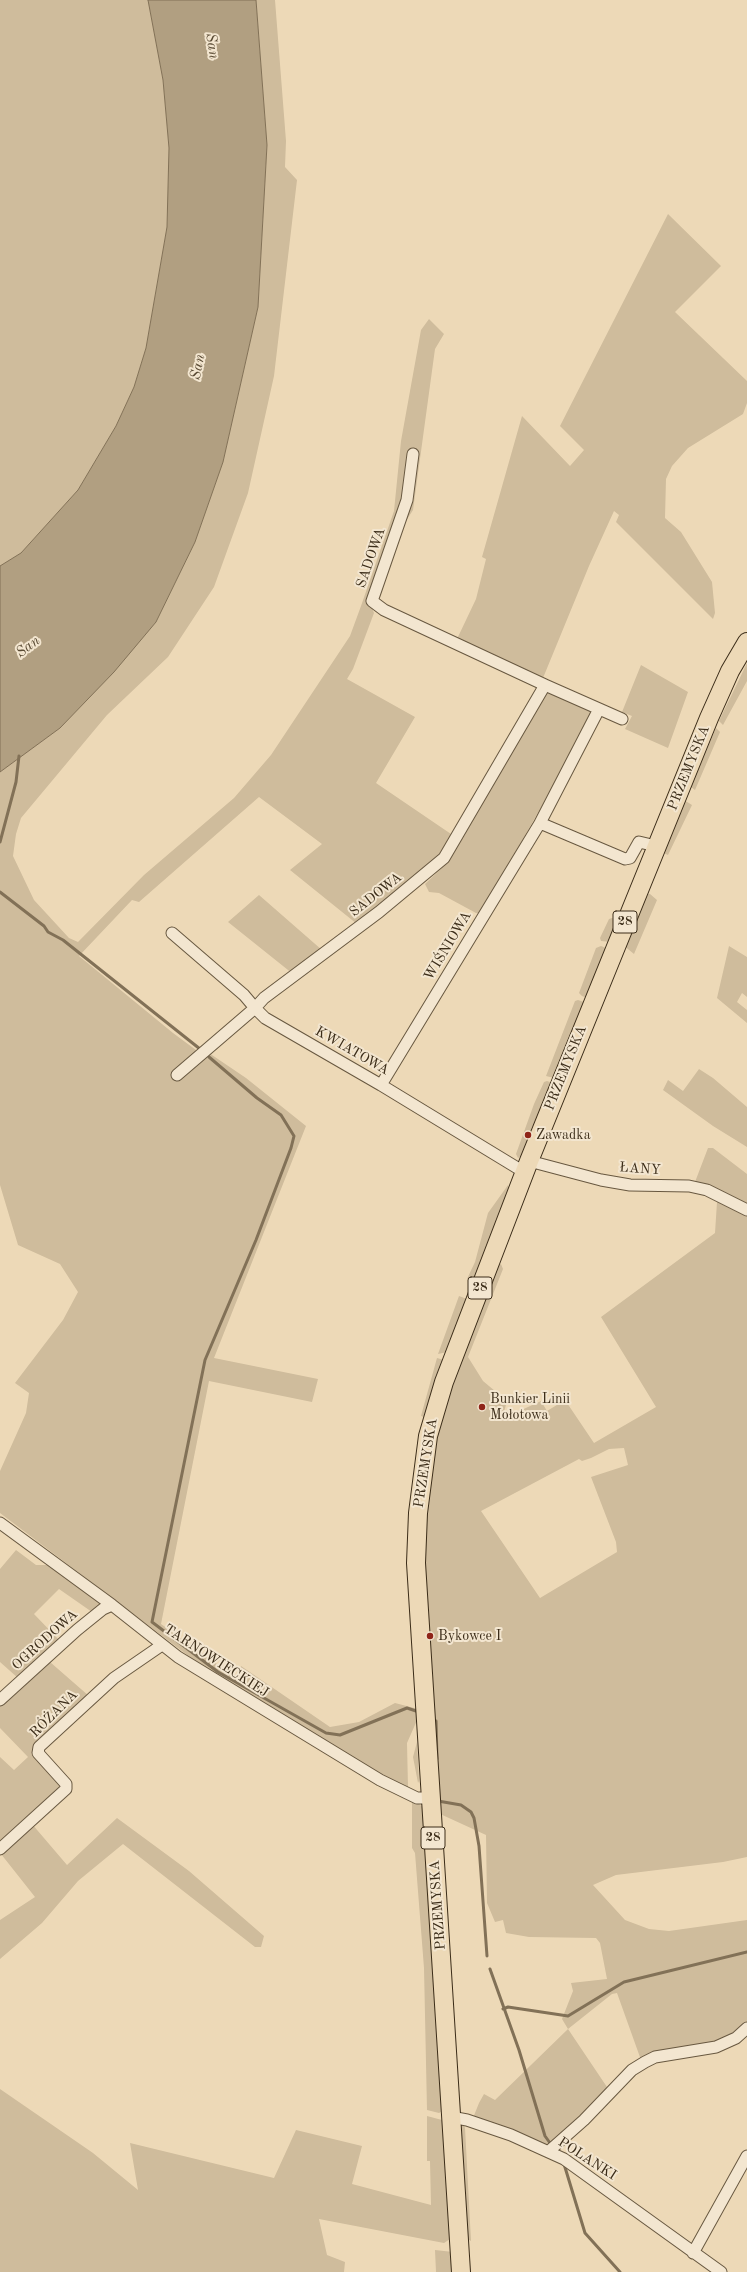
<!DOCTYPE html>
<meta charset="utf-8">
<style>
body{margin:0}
canvas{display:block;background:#edd9b7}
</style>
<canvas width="747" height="2272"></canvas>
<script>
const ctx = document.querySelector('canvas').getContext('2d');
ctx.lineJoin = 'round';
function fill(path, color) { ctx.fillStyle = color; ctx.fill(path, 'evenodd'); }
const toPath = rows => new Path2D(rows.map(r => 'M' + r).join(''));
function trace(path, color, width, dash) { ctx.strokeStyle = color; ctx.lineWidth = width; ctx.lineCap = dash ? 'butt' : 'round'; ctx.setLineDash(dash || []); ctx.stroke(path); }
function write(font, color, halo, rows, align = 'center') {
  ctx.font = font + ' "Old Standard TT",serif'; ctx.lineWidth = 4; ctx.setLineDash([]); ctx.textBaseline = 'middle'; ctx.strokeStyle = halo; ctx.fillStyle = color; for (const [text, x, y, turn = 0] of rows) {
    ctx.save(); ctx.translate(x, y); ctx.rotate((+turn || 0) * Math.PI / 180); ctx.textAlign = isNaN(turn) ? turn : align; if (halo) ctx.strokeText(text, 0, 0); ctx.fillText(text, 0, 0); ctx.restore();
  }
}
const green = toPath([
 [0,0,148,0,163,80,169,148,167,227,146,348,134,387,116,426,78,490,21,553,0,566],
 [256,0,275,0,286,141,285,167,297,180,274,376,248,493,214,587,168,657,107,715,21,818,16,834,13,856,34,900,69,938,78,942,144,875,234,798,271,755,350,636,361,606,394,511,401,441,421,330,429,319,444,334,435,349,413,510,406,521,400,516,369,601,374,613,353,669,347,679,415,717,376,783,451,834,431,868,357,924,290,870,322,844,259,797,139,902,132,900,79,956,173,1033,196,1050,209,1053,246,1078,306,1126,214,1358,318,1379,312,1402,209,1381,161,1624,238,1679,241,1666,330,1727,359,1722,395,1703,418,1709,418,1718,407,1743,408,1787,404,1788,219,1679,0,1513,0,1471,26,1413,29,1393,15,1383,63,1320,78,1292,60,1264,18,1245,0,1185,0,772,60,728,156,622,195,542,223,462,258,307,267,145],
 [668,214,721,266,675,312,747,381,747,403,743,414,688,448,672,466,666,479,665,518,681,532,712,582,715,613,713,619,616,522,619,515,614,511,589,566,543,678,457,639,476,599,486,559,482,557,522,416,570,466,584,450,560,426],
 [747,663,747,681,723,725,719,721],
 [641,665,688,692,668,748,625,729,632,716,622,712],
 [551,691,595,712,481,913,476,913,439,893,429,892,425,884,444,866,546,694],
 [716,728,720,732,695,790,691,787],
 [684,800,692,805,668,855,661,852],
 [644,893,650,894,657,900,634,954,623,945],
 [259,895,322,950,293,974,228,922],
 [612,918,619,920,611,942,601,941,600,938,609,919],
 [601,946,606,948,587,998,582,996,579,993,596,948],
 [729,946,747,957,747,997,742,993,737,1002,747,1010,747,1023,717,998],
 [578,1000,584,1002,554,1078,546,1076,575,1001],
 [699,1069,713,1078,747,1107,747,1147,713,1126,663,1090,668,1080,683,1091],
 [547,1081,553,1083,540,1117,532,1127,521,1156,518,1158,516,1154,534,1104,544,1082],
 [708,1148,713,1148,747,1174,747,1205,695,1182],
 [508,1185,510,1193,478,1277,467,1279,475,1262,488,1213],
 [721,1201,747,1213,747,1857,723,1862,616,1875,593,1885,625,1920,649,1929,669,1931,747,1920,747,2023,721,2042,641,2060,617,1993,612,1994,568,2029,609,2090,556,2143,546,2147,473,2118,479,2103,484,2094,495,2100,568,2029,562,2019,573,1991,571,1983,607,1979,600,1943,596,1938,529,1937,506,1933,503,1920,495,1922,487,1903,486,1835,438,1813,430,1692,430,1629,425,1603,422,1551,434,1442,448,1389,494,1267,501,1264,503,1269,468,1357,483,1381,507,1401,502,1419,541,1401,547,1411,565,1400,594,1443,656,1407,601,1317,715,1233,717,1202],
 [624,1448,628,1465,591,1477,616,1542,617,1552,540,1598,481,1511,579,1459,582,1461,591,1458,609,1449],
 [459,1296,467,1299,447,1352,438,1354],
 [437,1358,444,1360,424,1417,421,1416],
 [16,1550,36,1565,49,1565,103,1603,92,1612,59,1589,34,1614,60,1641,18,1678,0,1662,0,1569],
 [50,1662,89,1696,35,1745,31,1754,61,1787,0,1843,0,1757,14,1770,28,1757,0,1728,0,1706],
 [417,1742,419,1781,418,1783,413,1757],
 [412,1800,419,1804,426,1810,444,2110,439,2113,427,2110,424,1968,415,1853,412,1848],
 [117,1818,189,1871,264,1936,261,1947,255,1947,123,1844,78,1881,42,1923,0,1959,0,1920,35,1897,1,1854,32,1824,67,1865],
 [0,2089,93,2153,138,2190,130,2143,274,2178,296,2130,362,2146,352,2184,431,2205,430,2161,427,2161,427,2116,442,2120,445,2123,453,2237,444,2243,319,2219,327,2255,345,2262,344,2272,0,2272],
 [460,2124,464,2125,465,2128,471,2241,464,2237],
 [435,2250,453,2252,454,2272,436,2272]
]);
const water = toPath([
 [148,0,256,0,267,145,258,307,223,462,195,542,156,622,114,672,60,728,0,772,0,566,21,553,78,490,116,426,134,387,146,348,167,227,169,148,163,80,148,0]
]);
const stream = toPath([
 [0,842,16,782,19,756],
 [0,892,44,926,48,932,63,940,200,1049],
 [209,1057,257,1098,281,1115,294,1136,291,1148,256,1240,205,1360,152,1622,218,1672,326,1733,340,1735,407,1708,416,1711],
 [436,1721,437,1759],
 [438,1799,438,1801,461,1805,471,1812,474,1818,479,1846,487,1956],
 [490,1969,519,2050,545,2136,550,2143],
 [503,2009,508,2007,568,2016,624,1982,747,1952],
 [564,2164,585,2233,620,2272]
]);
const minor = toPath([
 [413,454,407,500,372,601,384,610,545,685],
 [540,823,599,709],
 [172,933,244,995,255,1008,264,998,379,912,444,858,545,685,622,719],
 [177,1075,255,1008,265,1018,381,1085,524,1172],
 [381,1085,540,823,625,859,630,858,639,842,656,846],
 [529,1161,601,1180,630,1185,689,1186,707,1190,747,1210],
 [0,1523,112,1605,178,1657,380,1780,417,1798,431,1798],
 [0,1700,77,1630,103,1609,112,1605],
 [0,1849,66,1789,66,1784,38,1753,39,1747,114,1678,162,1645],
 [451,2117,467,2120,511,2135,564,2159,721,2272],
 [549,2151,584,2120,632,2070,645,2062,655,2057,716,2047,736,2038,747,2028],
 [693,2253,747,2156]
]);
const primary = toPath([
 [461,2272,416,1563,418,1513,428,1436,444,1382,529,1161,709,718,730,671,747,642]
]);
const markers = [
 [528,1135,4,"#8f2418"],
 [482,1407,4,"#8f2418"],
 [430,1636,4,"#8f2418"]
];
const shields = [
 [625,922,24],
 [480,1288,24],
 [433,1838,24]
];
const shieldNames = [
 ["28",625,922],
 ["28",480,1288],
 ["28",433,1838]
];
const streetNames = [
 ["SADOWA",371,558,-71],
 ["PRZEMYSKA",689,768,-68],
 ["SADOWA",376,895,-38],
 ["WIŚNIOWA",448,946,-59],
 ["KWIATOWA",352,1051,30],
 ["PRZEMYSKA",566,1068,-68],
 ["ŁANY",640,1169,4],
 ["PRZEMYSKA",426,1463,-81],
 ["OGRODOWA",45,1640,-42],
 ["TARNOWIECKIEJ",216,1661,33],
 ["RÓŻANA",54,1714,-45],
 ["PRZEMYSKA",438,1905,-94],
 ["POLANKI",587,2159,33]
];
const poiNames = [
 ["Zawadka",536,1135],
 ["Bunkier Linii",490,1399],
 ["Mołotowa",490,1415],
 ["Bykowce I",438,1636]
];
const waterNames = [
 ["San",212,46,82],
 ["San",198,367,-78],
 ["San",28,647,-38]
];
fill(green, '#cfbc9c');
fill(water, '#b19f81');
trace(water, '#827157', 1);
trace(stream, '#827157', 3);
trace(minor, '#685840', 13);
trace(primary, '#3c2d19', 20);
trace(minor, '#f3e6d0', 11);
trace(primary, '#edd9b7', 18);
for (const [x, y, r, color] of markers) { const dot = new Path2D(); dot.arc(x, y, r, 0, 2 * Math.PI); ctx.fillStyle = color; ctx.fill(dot); trace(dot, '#f3e6d0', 1.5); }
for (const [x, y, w] of shields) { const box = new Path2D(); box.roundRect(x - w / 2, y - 11, w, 22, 3); ctx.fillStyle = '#f3e6d0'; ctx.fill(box); trace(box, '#3c2d19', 1); }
write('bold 13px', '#3c2d19', null, shieldNames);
write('14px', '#3c2d19', '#f3e6d0', streetNames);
write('14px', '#3c2d19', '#f3e6d0', poiNames, 'left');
write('italic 15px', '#594a33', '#f3e6d0', waterNames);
</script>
